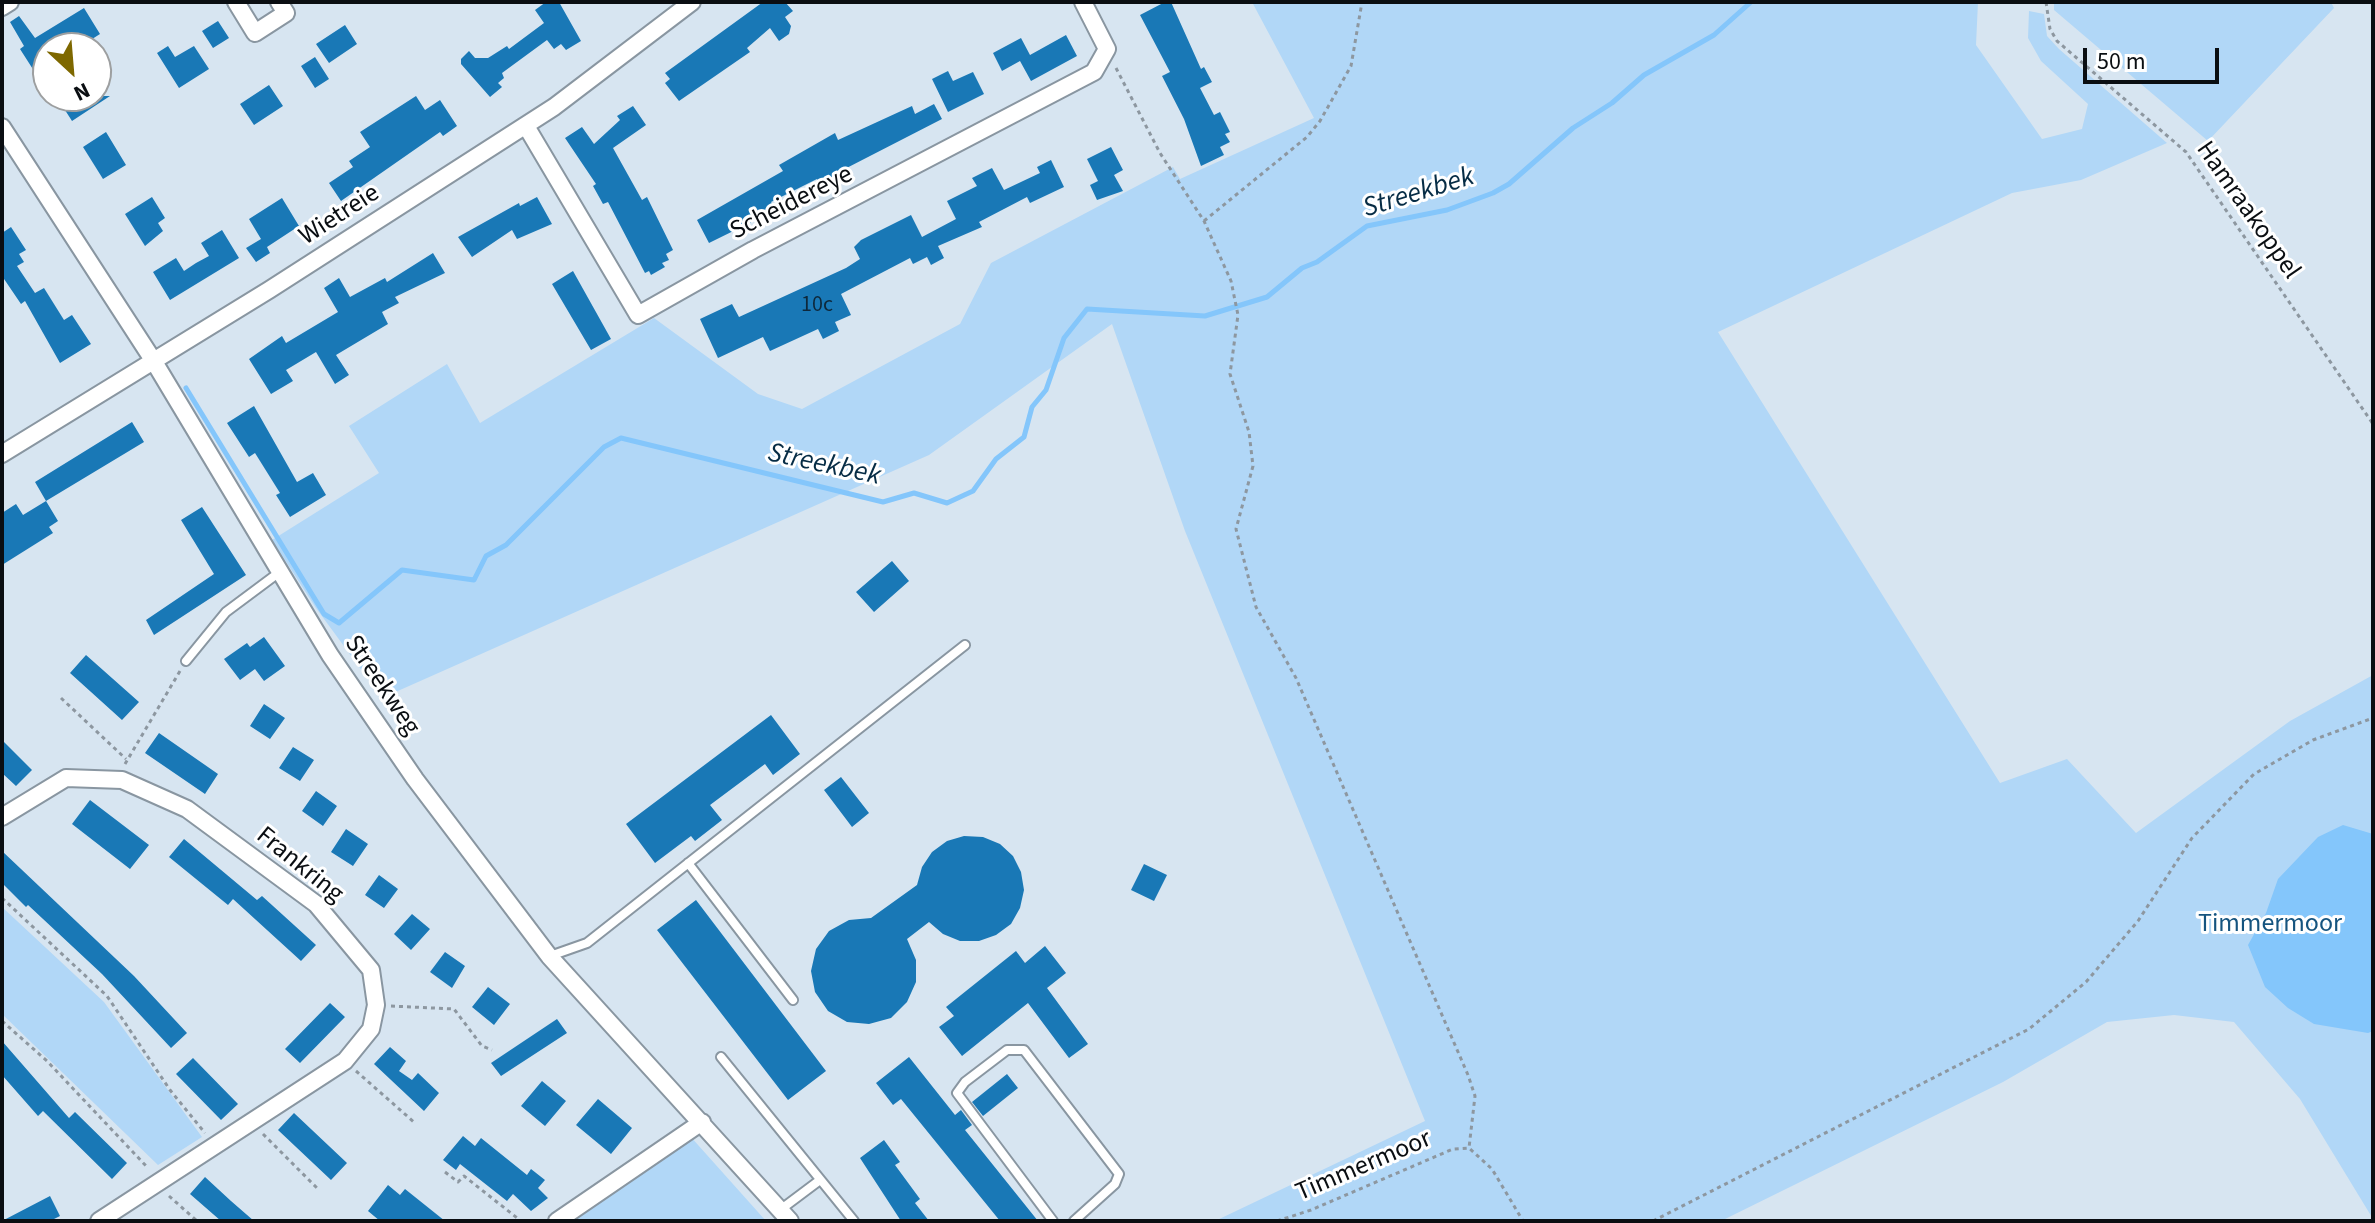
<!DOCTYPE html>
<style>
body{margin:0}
#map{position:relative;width:2375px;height:1223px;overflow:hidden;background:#d7e5f1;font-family:"Source Sans 3",sans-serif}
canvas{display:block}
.frame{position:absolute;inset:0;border:4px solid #0a0e12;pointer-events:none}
.north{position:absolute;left:32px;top:32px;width:80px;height:80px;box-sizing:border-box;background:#fff;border:2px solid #9d9fa0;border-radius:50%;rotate:154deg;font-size:22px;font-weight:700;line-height:32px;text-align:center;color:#0a0e12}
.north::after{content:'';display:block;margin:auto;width:28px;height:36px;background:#7e6800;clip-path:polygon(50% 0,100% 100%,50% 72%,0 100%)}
.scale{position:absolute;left:2083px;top:48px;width:136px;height:36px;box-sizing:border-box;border:4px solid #0a0e12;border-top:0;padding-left:10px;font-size:24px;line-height:28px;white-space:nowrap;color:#0a0e12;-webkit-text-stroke:6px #fff;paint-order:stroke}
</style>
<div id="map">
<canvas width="2375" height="1223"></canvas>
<div class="frame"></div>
<div class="north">N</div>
<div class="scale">50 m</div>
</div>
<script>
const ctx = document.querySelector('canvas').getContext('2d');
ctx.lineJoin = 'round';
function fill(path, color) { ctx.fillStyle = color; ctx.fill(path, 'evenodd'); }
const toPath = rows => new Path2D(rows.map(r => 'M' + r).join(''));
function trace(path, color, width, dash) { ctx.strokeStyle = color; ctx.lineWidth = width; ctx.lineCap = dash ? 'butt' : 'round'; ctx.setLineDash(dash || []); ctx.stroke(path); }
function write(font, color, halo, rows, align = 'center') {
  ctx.font = font + ' "Source Sans 3",sans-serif'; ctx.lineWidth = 6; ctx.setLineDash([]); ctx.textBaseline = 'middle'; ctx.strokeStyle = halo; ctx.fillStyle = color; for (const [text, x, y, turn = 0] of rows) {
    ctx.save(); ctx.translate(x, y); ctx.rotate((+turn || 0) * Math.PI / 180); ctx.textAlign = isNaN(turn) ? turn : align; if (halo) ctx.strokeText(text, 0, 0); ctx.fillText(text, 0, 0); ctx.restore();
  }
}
const green = toPath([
 [1252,2,1978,2,1976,45,2042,139,2082,129,2088,104,2041,61,2028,38,2029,11,2044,14,2047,36,2059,49,2167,143,2081,180,2012,193,1718,332,2000,783,2067,759,2136,833,2290,721,2373,675,2373,1219,2300,1099,2234,1022,2174,1015,2107,1022,2003,1082,1721,1221,1215,1221,1425,1121,1185,531,1112,324,929,455,382,698,316,608,272,540,379,473,349,426,447,364,480,423,654,318,758,394,802,409,960,324,991,263,1173,167,1180,179,1314,118],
 [2054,2,2331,2,2334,8,2208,141,2054,10],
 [2,907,104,1002,202,1137,158,1165,2,1014],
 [690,1136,766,1221,570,1221]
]);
const water = toPath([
 [2343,825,2373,834,2373,1031,2368,1033,2314,1024,2288,1008,2265,987,2248,945,2266,913,2278,879,2318,837]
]);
const stream = toPath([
 [186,388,324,614,339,623,402,570,474,580,486,556,506,545,604,447,621,438,883,502,914,493,947,503,973,491,996,459,1024,437,1032,407,1046,390,1064,338,1087,309,1205,316,1267,297,1302,268,1317,262,1367,226,1447,210,1493,193,1509,184,1573,128,1612,103,1644,75,1714,35,1751,2]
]);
const building = toPath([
 [546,2,559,2,581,41,566,50,561,44,554,49,547,40,502,73,504,78,498,83,502,87,490,97,461,64,461,59,469,51,475,58,488,58,507,46,509,49,544,23,535,10],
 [763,2,785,2,793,11,785,17,791,26,789,34,779,41,770,28,747,48,750,52,679,101,665,83,670,79,665,73],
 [1165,2,1171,2,1201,69,1204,67,1212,82,1200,88,1214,115,1220,112,1230,132,1225,134,1230,142,1220,147,1224,155,1201,166,1184,119,1162,76,1170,72,1140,15],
 [84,8,100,34,78,48,48,48,48,66,36,74,20,49,24,46,10,22,19,16,35,38],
 [218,21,229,38,213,48,202,31],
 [345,25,357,44,329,63,316,44],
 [1066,35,1077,56,1031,81,1020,61,1002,71,993,53,1021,38,1030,55],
 [168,46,175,57,194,46,209,69,179,88,157,53],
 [315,57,329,79,315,88,301,66],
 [948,71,953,81,973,72,984,94,948,112,932,79],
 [269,85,283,106,254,125,240,104],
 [56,96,110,96,72,121],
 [416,96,425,110,440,100,457,126,443,136,440,132,341,201,329,183,353,167,349,161,370,147,360,132],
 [934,104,942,119,833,175,835,178,821,186,817,179,771,202,776,210,709,243,697,220,783,171,779,165,835,133,838,140,912,106,915,114],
 [633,106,646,125,613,148,642,200,647,197,673,250,666,254,669,260,662,263,665,267,651,275,649,271,645,273,608,202,603,204,593,186,596,184,565,138,582,127,594,144,620,120,617,116],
 [106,132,126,165,103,179,83,147],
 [1111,147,1123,170,1114,175,1123,191,1097,200,1090,185,1098,181,1087,159],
 [1051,160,1064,187,1030,203,1027,197,979,222,982,227,938,246,944,258,931,265,927,257,913,264,910,258,841,294,851,315,835,322,839,331,823,339,818,329,770,351,763,337,718,358,700,319,732,304,739,317,846,268,860,259,854,247,861,240,911,215,922,237,956,219,947,201,977,186,972,178,992,168,1004,190,1040,173,1037,167],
 [152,197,165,218,158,223,163,231,145,246,125,214],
 [537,197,552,224,517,239,512,230,472,257,458,237,519,203,520,206],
 [282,198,299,226,267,247,270,253,256,262,246,248,261,239,249,219],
 [11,227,26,250,19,254,24,262,17,266,35,293,44,288,64,320,72,315,91,344,60,363,25,301,21,304,2,276,2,233],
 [222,230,239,258,170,300,153,272,176,258,184,271,196,263,209,256,201,243],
 [433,253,445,273,395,297,399,303,382,312,388,324,336,355,349,375,335,384,316,352,286,370,293,381,271,394,249,359,282,336,286,343,338,312,324,288,339,278,350,297,385,278,387,282],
 [573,271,611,339,591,350,552,284],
 [254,406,297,482,313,473,326,495,290,517,276,495,280,493,255,453,249,457,227,423],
 [132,422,144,442,46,501,35,482],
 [46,501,58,521,49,527,53,533,2,565,2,513,16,504,23,515],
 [202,507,246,575,154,635,146,620,214,574,181,520],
 [892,561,909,581,874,612,856,592],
 [264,637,285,666,264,681,255,669,240,680,224,659,247,643,250,647],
 [86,655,139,702,122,720,70,673],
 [264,704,285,718,270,739,250,726],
 [771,715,800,754,773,775,765,764,710,805,722,820,695,841,691,836,655,863,626,824],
 [159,733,218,774,205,794,145,753],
 [2,740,32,770,16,786,2,773],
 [293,747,314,760,300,781,279,768],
 [841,777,869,813,852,827,824,790],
 [316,791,337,806,323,826,302,811],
 [90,800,149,845,130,869,72,824],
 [346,829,368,844,353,866,331,852],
 [964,836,983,837,1000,844,1013,856,1021,872,1024,890,1020,908,1011,924,996,935,979,941,960,941,943,934,929,922,907,939,916,960,916,982,907,1002,891,1018,869,1024,847,1022,828,1011,815,992,811,971,816,949,829,931,849,920,871,918,917,885,922,867,932,852,947,841],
 [184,839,257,900,262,896,316,945,301,961,233,899,228,905,169,857],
 [2,851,134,976,187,1033,171,1048,102,974,28,905,26,907,2,883],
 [1144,864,1167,875,1154,901,1131,890],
 [379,875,398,889,384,908,365,895],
 [696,900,826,1071,788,1100,657,930],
 [412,914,430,929,411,950,394,934],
 [1045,946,1066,973,1047,988,1088,1044,1069,1058,1028,1003,962,1056,939,1027,954,1016,946,1007,1016,951,1025,963],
 [445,952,465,966,452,988,430,972],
 [488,987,510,1004,494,1025,472,1007],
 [330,1003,345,1017,300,1063,285,1049],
 [557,1019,567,1033,501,1076,491,1063],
 [2,1041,69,1118,75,1112,127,1163,112,1179,43,1111,38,1116,2,1075],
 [390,1047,406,1061,399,1071,412,1080,418,1073,439,1093,424,1111,374,1064],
 [909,1057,955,1115,961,1110,972,1125,965,1130,1038,1221,1000,1221,901,1099,893,1105,876,1083],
 [193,1058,238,1104,221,1120,176,1074],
 [1007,1074,1018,1088,983,1116,972,1102],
 [542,1081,566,1101,545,1126,521,1106],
 [598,1099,632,1128,611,1154,576,1125],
 [294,1113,347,1163,331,1180,278,1130],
 [463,1136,475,1146,481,1138,527,1175,531,1169,545,1180,538,1188,548,1198,531,1211,513,1194,507,1201,460,1164,456,1170,443,1160],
 [884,1140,900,1162,895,1165,920,1199,915,1203,929,1221,901,1221,860,1158],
 [205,1177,231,1201,254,1221,221,1221,190,1194],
 [388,1185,400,1195,405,1189,445,1221,380,1221,368,1211],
 [50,1196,60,1216,50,1221,2,1221]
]);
const path = toPath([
 [2046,2,2050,29,2057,41,2186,152,2373,424],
 [1116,68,1160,153,1204,221,1231,281,1238,315,1230,374,1249,432,1253,466,1236,529,1256,607,1296,678,1468,1075,1475,1096,1469,1148],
 [1204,221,1307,137,1320,121,1351,66,1362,2],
 [61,698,126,759],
 [125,764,180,671],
 [2,898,107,996,170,1090,205,1133],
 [391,1006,454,1009,482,1046,492,1050],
 [2,1021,47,1061,148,1168],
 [356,1071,415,1123],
 [263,1134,317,1188],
 [445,1172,458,1182,464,1176,521,1221],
 [169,1196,197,1221],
 [1277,1221,1311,1210,1453,1149,1469,1148,1492,1169,1523,1221],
 [1653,1221,2029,1029,2086,982,2138,921,2192,838,2254,774,2313,740,2373,718]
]);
const service = toPath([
 [186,661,226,612,281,571],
 [688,863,793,1000],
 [550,956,587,943,965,645],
 [721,1057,854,1221],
 [780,1210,820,1180],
 [1053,1221,957,1093,965,1082,1007,1050,1024,1050,1119,1174,1115,1184,1074,1221]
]);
const minor = toPath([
 [236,2,255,33,286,13,279,2],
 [2,7,10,2],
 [526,126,638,315,753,250,1094,72,1107,49,1083,2],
 [2,127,153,360,330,655,415,779,549,956,790,1221],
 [2,454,269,290,554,107,692,2],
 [2,817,66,778,122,780,187,809,316,904,371,970,376,1005,371,1029,345,1061,99,1221],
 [557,1221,702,1122]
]);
const numberNames = [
 ["10c",817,306]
];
const streetNames = [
 ["Scheidereye",792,204,-27],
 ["Hamraakoppel",2247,211,55],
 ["Wietreie",340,216,-33],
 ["Streekweg",381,686,56],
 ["Frankring",299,866,39],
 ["Timmermoor",1364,1167,-23]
];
const parkNames = [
 ["Timmermoor",2270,925]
];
const waterNames = [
 ["Streekbek",1419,194,-17],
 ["Streekbek",824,466,12]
];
fill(green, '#b1d7f7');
fill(water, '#84c6fb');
trace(stream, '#84c6fb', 5);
fill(building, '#1978b6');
trace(service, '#8996a1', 12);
trace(minor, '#8996a1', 20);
trace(path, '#8d97a0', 3, [4, 4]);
trace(service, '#fff', 8);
trace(minor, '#fff', 16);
write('22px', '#0e283b', null, numberNames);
write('26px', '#0a0e12', '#fff', streetNames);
write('26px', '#15547f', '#fff', parkNames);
write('italic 28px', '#062c45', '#fff', waterNames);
</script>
